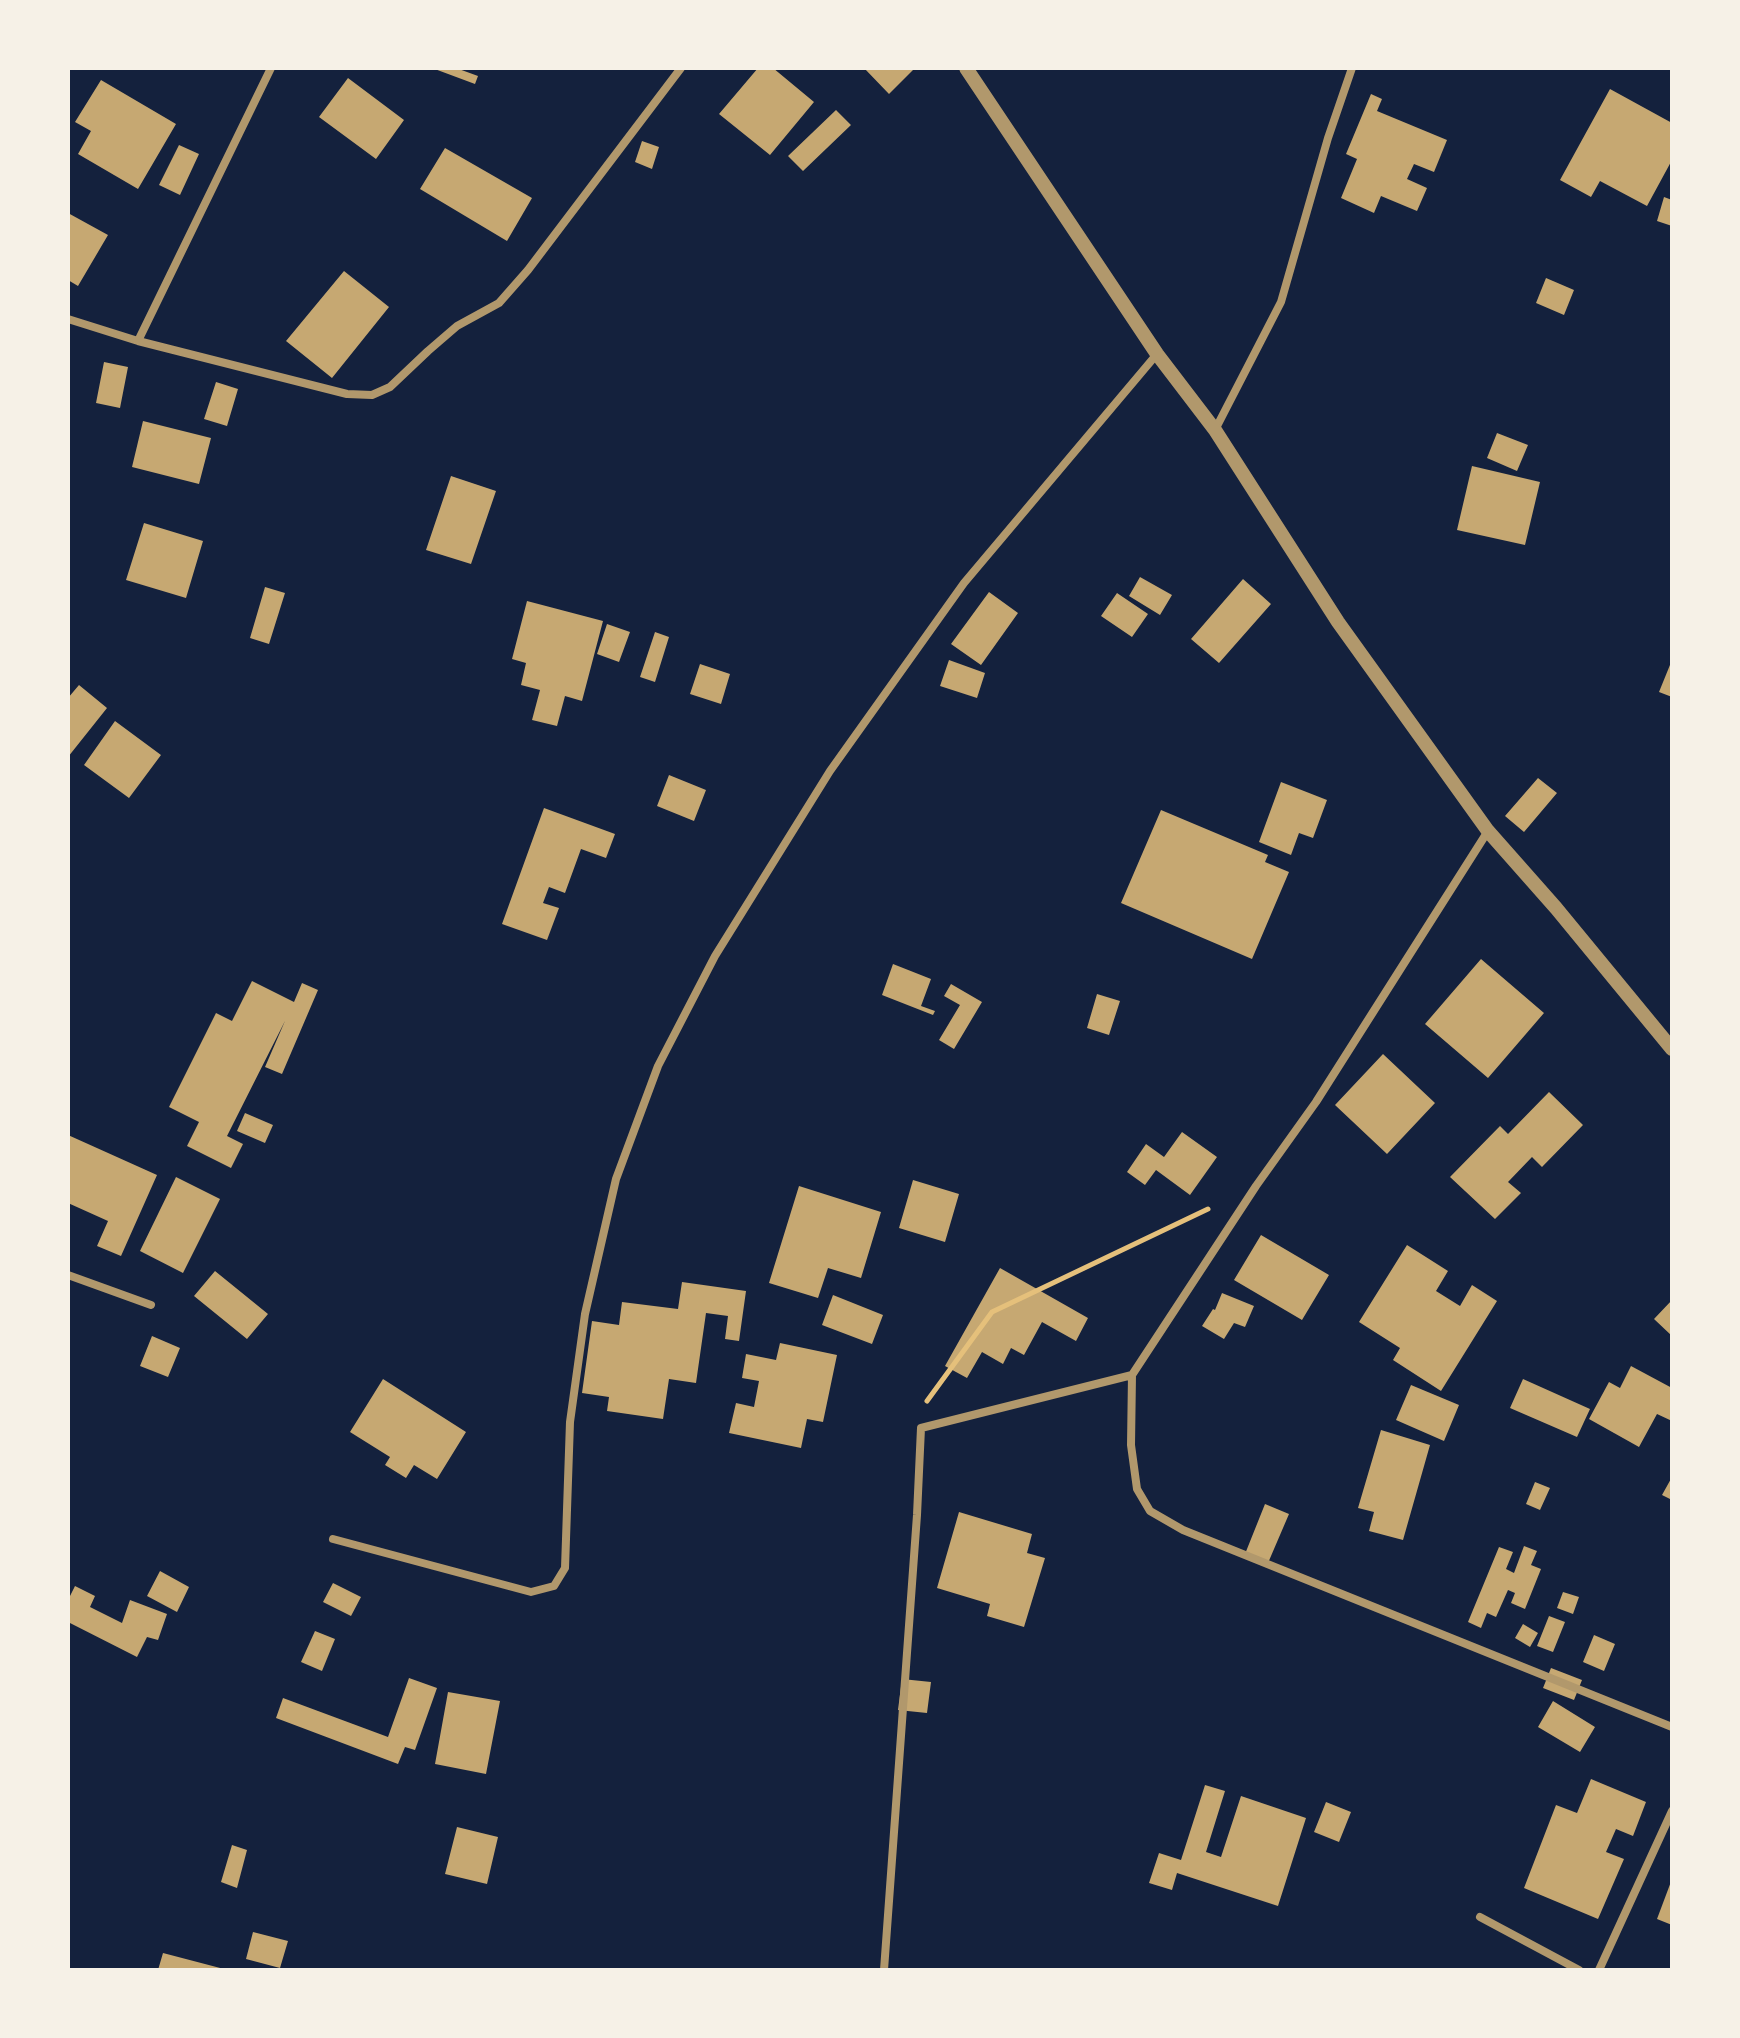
<!DOCTYPE html>
<style>
body{margin:0}
#map{position:relative;width:1740px;height:2038px;overflow:hidden;background:#14213d;font-family:"Work Sans",sans-serif}
canvas{display:block}
.frame{position:absolute;inset:0;border:70px solid #f6f1e7;pointer-events:none}
</style>
<div id="map">
<canvas width="1740" height="2038"></canvas>
<div class="frame"></div>
</div>
<script>
const ctx = document.querySelector('canvas').getContext('2d');
ctx.lineJoin = 'round';
function fill(path, color) { ctx.fillStyle = color; ctx.fill(path, 'evenodd'); }
const toPath = rows => new Path2D(rows.map(r => 'M' + r).join(''));
function trace(path, color, width, dash) { ctx.strokeStyle = color; ctx.lineWidth = width; ctx.lineCap = dash ? 'butt' : 'round'; ctx.setLineDash(dash || []); ctx.stroke(path); }
const building = toPath([
 [432,68,456,68,478,76,475,84],
 [758,68,773,68,814,102,770,155,719,114],
 [864,68,912,68,913,70,889,94],
 [348,78,404,120,376,159,319,117],
 [101,80,176,124,138,189,78,154,91,131,75,122],
 [1610,89,1672,123,1672,160,1647,206,1600,181,1591,197,1560,180],
 [1371,94,1382,99,1377,111,1447,140,1434,172,1414,164,1407,179,1427,188,1417,211,1381,196,1374,213,1341,198,1357,159,1346,154],
 [836,110,851,125,803,171,788,156],
 [642,141,659,147,652,169,635,162],
 [179,145,199,154,180,195,159,185],
 [445,148,532,198,507,241,420,189],
 [1664,197,1672,200,1672,226,1657,221],
 [68,213,108,235,78,286,68,280],
 [344,271,389,307,332,378,286,341],
 [1546,278,1574,290,1564,315,1536,303],
 [104,362,128,367,120,408,96,403],
 [216,382,238,389,227,426,204,419],
 [143,421,211,438,199,484,132,467],
 [1497,433,1528,445,1517,471,1487,458],
 [1472,466,1540,482,1525,545,1457,530],
 [451,476,496,491,471,564,426,550],
 [144,523,203,541,186,598,126,580],
 [1140,577,1172,595,1160,615,1129,596],
 [1243,579,1271,604,1219,663,1191,639],
 [265,587,285,593,269,644,250,638],
 [989,592,1018,613,981,665,951,644],
 [1117,593,1148,614,1132,637,1101,616],
 [527,601,603,621,582,701,565,696,557,726,532,720,540,690,521,685,526,663,512,659],
 [607,624,630,632,619,662,597,654],
 [655,632,669,637,655,682,640,677],
 [949,660,985,673,977,698,940,686],
 [1672,660,1672,697,1659,692],
 [700,664,730,674,721,704,690,694],
 [79,685,107,708,68,757,68,698],
 [115,721,161,755,129,798,84,765],
 [669,775,706,790,694,821,657,806],
 [1538,778,1557,793,1524,832,1505,816],
 [1281,782,1327,800,1313,838,1299,833,1291,855,1259,842],
 [544,808,615,834,606,858,581,849,565,893,549,887,543,903,559,908,547,940,502,924],
 [1161,810,1268,855,1265,862,1289,872,1252,959,1121,903],
 [1481,959,1544,1013,1488,1078,1425,1024],
 [893,964,931,979,921,1006,935,1011,933,1015,882,995],
 [252,981,294,1002,302,983,318,990,282,1074,265,1067,285,1021,227,1136,243,1144,231,1168,187,1146,199,1122,169,1107,216,1013,232,1021],
 [951,984,982,1002,954,1049,939,1040,960,1005,944,996],
 [1097,994,1120,1001,1109,1035,1087,1028],
 [1383,1054,1435,1103,1387,1154,1335,1105],
 [1549,1092,1583,1125,1542,1167,1532,1157,1508,1182,1521,1193,1495,1219,1450,1177,1500,1126,1508,1134],
 [245,1113,273,1125,265,1143,237,1131],
 [1182,1132,1217,1157,1190,1195,1156,1170,1145,1185,1127,1172,1146,1144,1164,1157],
 [68,1135,157,1175,121,1256,97,1246,108,1221,68,1203],
 [176,1177,220,1199,183,1273,140,1251],
 [913,1180,959,1194,945,1242,899,1228],
 [799,1186,881,1212,861,1278,828,1268,818,1298,769,1283],
 [1261,1235,1329,1275,1302,1320,1234,1280],
 [1407,1245,1448,1271,1436,1291,1460,1306,1472,1285,1497,1301,1441,1391,1393,1360,1400,1348,1359,1322],
 [1000,1268,1088,1318,1076,1341,1042,1322,1024,1355,1011,1348,1003,1364,982,1352,967,1378,945,1366],
 [215,1271,268,1314,247,1339,194,1296],
 [682,1282,746,1291,739,1341,725,1339,728,1316,706,1313,696,1383,669,1379,663,1419,607,1411,609,1397,582,1393,592,1321,619,1325,622,1302,678,1309],
 [1222,1293,1254,1306,1245,1327,1234,1323,1224,1339,1202,1326,1213,1309,1215,1310],
 [833,1295,883,1315,872,1344,822,1325],
 [1672,1300,1672,1336,1654,1319],
 [152,1336,180,1348,168,1377,140,1366],
 [780,1343,837,1355,823,1422,807,1419,801,1448,729,1433,736,1403,754,1407,759,1381,742,1378,746,1354,776,1360],
 [1631,1366,1672,1388,1672,1421,1657,1414,1639,1447,1589,1419,1609,1382,1620,1388],
 [383,1379,466,1432,437,1479,414,1465,406,1478,385,1465,390,1457,350,1432],
 [1523,1379,1590,1409,1577,1437,1510,1408],
 [1411,1385,1459,1405,1444,1441,1396,1420],
 [1381,1430,1430,1445,1403,1540,1369,1531,1374,1512,1358,1508],
 [1672,1477,1672,1500,1662,1495],
 [1535,1482,1550,1488,1540,1510,1526,1504],
 [1265,1504,1289,1514,1268,1563,1245,1554],
 [959,1512,1032,1534,1027,1553,1045,1558,1024,1627,987,1616,990,1604,937,1588],
 [1524,1546,1537,1551,1531,1565,1541,1569,1525,1609,1511,1603,1515,1593,1508,1590,1496,1617,1487,1613,1481,1628,1468,1622,1499,1547,1513,1552,1506,1569,1514,1573],
 [160,1571,189,1587,177,1612,147,1596],
 [333,1583,361,1597,351,1616,323,1602],
 [75,1586,95,1596,90,1607,122,1623,130,1600,167,1614,158,1640,147,1637,137,1657,68,1622,68,1600],
 [1563,1592,1579,1597,1573,1614,1557,1608],
 [1549,1616,1565,1622,1553,1652,1537,1646],
 [1523,1624,1538,1633,1530,1647,1515,1638],
 [315,1631,335,1639,322,1671,301,1662],
 [1594,1635,1615,1644,1604,1671,1583,1662],
 [1551,1668,1582,1680,1574,1700,1543,1688],
 [409,1678,437,1688,415,1750,405,1747,398,1764,276,1718,283,1698,388,1737],
 [902,1679,931,1682,927,1713,898,1710],
 [448,1692,500,1701,486,1774,435,1764],
 [1553,1701,1595,1727,1580,1752,1538,1727],
 [1591,1779,1646,1802,1633,1836,1616,1829,1606,1852,1624,1859,1598,1919,1524,1888,1556,1805,1577,1813],
 [1205,1785,1225,1791,1206,1852,1221,1857,1241,1796,1306,1818,1278,1906,1177,1873,1172,1890,1149,1883,1159,1853,1181,1860],
 [1326,1802,1351,1812,1339,1842,1314,1832],
 [457,1827,498,1837,487,1884,445,1874],
 [232,1845,247,1850,237,1888,221,1882],
 [1672,1879,1672,1925,1657,1919],
 [253,1932,288,1941,280,1968,246,1959],
 [163,1953,224,1969,224,1970,158,1970]
]);
const path = toPath([
 [927,1401,992,1312,1208,1209]
]);
const minor = toPath([
 [68,319,138,341,347,394,372,395,390,387,428,351,457,326,499,303,528,270,681,68],
 [138,341,271,68],
 [1215,430,1281,302,1328,138,1352,68],
 [68,1275,151,1305],
 [1132,1375,1256,1186,1316,1102,1488,831],
 [333,1539,531,1592,554,1586,565,1568,570,1422,585,1314,616,1179,658,1066,715,956,830,771,964,583,1157,354],
 [1480,1917,1579,1970],
 [884,1970,917,1515,921,1428,1132,1375,1131,1445,1137,1489,1150,1511,1183,1530,1672,1727],
 [1599,1970,1672,1811]
]);
const tertiary = toPath([
 [966,68,1157,354,1215,430,1338,622,1427,746,1488,831,1556,908,1672,1049]
]);
fill(building, '#c6a872');
trace(path, '#e5c07b', 5);
trace(minor, '#b1986c', 8);
trace(tertiary, '#b1986c', 14);
</script>
